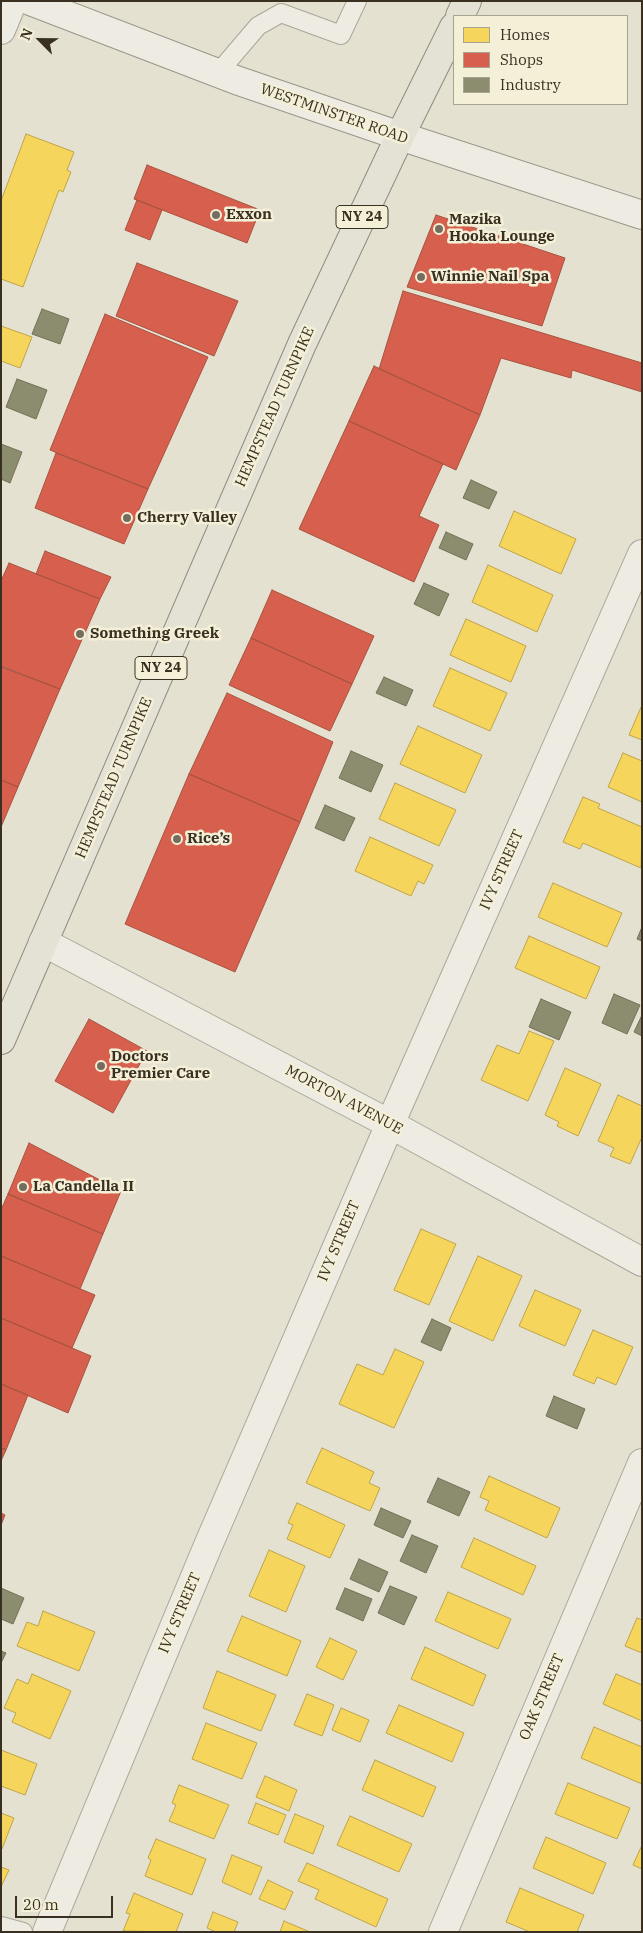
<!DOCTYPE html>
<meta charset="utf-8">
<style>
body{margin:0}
#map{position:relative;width:643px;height:1933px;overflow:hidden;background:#e5e1d1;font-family:"IBM Plex Serif",serif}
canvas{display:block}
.frame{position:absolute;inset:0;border:2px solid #393021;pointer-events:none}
.legend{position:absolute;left:453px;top:15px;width:175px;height:90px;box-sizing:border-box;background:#f4f0d8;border:1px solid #a9a38f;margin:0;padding:6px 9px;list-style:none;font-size:15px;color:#393021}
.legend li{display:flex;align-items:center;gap:10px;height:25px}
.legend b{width:25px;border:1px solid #a9a38f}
.north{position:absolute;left:15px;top:15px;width:50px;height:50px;-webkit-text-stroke:4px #f4f0d8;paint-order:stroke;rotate:293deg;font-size:14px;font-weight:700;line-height:20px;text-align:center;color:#393021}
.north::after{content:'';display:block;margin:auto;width:18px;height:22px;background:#393021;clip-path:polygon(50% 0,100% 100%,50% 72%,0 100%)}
.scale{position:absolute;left:15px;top:1896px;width:98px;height:22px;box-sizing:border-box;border:2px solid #393021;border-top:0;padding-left:6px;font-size:15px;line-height:18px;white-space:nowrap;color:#393021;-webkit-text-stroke:4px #f4f0d8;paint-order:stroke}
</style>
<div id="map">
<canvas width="643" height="1933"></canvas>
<div class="frame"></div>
<ul class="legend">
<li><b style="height:14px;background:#f6d55c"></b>Homes</li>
<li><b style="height:14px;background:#d6604d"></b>Shops</li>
<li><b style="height:14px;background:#8c8c6e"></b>Industry</li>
</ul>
<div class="north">N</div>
<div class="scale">20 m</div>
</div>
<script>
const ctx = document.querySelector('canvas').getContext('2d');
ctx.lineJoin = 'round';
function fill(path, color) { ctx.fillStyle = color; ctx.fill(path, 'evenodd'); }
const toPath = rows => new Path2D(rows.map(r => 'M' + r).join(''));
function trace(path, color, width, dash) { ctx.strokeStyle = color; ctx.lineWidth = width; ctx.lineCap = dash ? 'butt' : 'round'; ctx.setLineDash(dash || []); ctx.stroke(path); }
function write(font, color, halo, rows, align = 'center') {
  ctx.font = font + ' "IBM Plex Serif",serif'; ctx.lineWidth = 5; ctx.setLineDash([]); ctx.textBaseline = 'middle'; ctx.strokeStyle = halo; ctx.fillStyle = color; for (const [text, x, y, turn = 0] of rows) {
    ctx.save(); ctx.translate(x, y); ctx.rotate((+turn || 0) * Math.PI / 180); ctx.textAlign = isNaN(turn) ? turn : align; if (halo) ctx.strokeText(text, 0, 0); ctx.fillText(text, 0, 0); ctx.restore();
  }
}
const homes = toPath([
 [26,134,74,152,67,170,71,172,63,192,59,190,23,287,1,279,1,201,26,134],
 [1,326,32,337,20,368,1,361,1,326],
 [514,511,576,539,561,574,499,546,514,511],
 [488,565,553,595,537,632,472,602,488,565],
 [466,619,526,646,511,682,450,655,466,619],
 [450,668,507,693,490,731,433,706,450,668],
 [642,705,642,740,629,735,642,705],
 [418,726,482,755,465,793,400,764,418,726],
 [623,753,642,761,642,802,608,787,623,753],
 [395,783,456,810,439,846,379,819,395,783],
 [583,797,600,804,598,808,642,827,641,868,583,843,580,849,563,842,583,797],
 [370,837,433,865,424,884,418,881,411,896,355,871,370,837],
 [553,883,622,913,607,947,538,917,553,883],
 [529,936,600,967,586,999,515,968,529,936],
 [529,1031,554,1041,528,1101,481,1080,497,1045,519,1054,529,1031],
 [565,1068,601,1084,578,1136,557,1126,559,1122,545,1115,565,1068],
 [618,1095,642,1106,642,1137,630,1164,610,1156,614,1148,598,1141,618,1095],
 [421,1229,456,1244,429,1305,394,1290,421,1229],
 [478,1256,522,1276,493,1341,449,1321,478,1256],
 [535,1290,581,1310,565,1346,519,1326,535,1290],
 [593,1330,633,1347,616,1385,597,1377,594,1384,573,1375,593,1330],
 [395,1349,424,1362,394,1428,339,1404,357,1364,383,1375,395,1349],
 [322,1448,374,1472,369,1483,380,1488,370,1511,306,1483,322,1448],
 [489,1476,560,1508,547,1538,485,1510,489,1501,480,1497,489,1476],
 [297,1503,345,1525,330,1558,287,1539,293,1525,288,1523,297,1503],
 [474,1538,536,1566,523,1595,461,1567,474,1538],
 [269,1550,305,1566,286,1612,249,1596,269,1550],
 [448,1592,511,1619,498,1649,435,1621,448,1592],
 [43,1611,95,1632,79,1671,17,1646,27,1622,38,1626,43,1611],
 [242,1616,301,1641,287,1676,227,1651,242,1616],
 [637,1618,642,1620,642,1653,625,1646,637,1618],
 [330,1638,357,1651,343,1680,316,1667,330,1638],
 [425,1647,486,1675,473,1706,411,1679,425,1647],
 [217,1671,276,1695,261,1731,203,1708,217,1671],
 [32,1674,71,1691,50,1739,12,1722,16,1713,4,1708,17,1679,28,1684,32,1674],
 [616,1674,642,1685,642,1721,603,1704,616,1674],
 [307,1694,334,1705,322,1736,294,1725,307,1694],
 [399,1705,464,1733,452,1762,386,1733,399,1705],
 [341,1708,369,1720,360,1742,332,1730,341,1708],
 [206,1723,257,1743,242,1779,192,1759,206,1723],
 [594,1727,642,1747,642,1784,581,1758,594,1727],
 [1,1750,37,1764,25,1795,1,1786,1,1750],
 [375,1760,436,1787,423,1817,362,1790,375,1760],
 [265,1776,297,1790,289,1811,256,1797,265,1776],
 [568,1783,630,1808,617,1839,555,1814,568,1783],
 [179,1785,229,1805,214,1839,169,1821,176,1805,172,1803,179,1785],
 [256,1803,286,1815,278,1835,248,1823,256,1803],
 [1,1813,14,1818,2,1849,1,1849,1,1813],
 [295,1814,324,1826,313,1854,284,1842,295,1814],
 [350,1816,412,1844,399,1872,337,1845,350,1816],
 [546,1837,606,1863,593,1894,533,1868,546,1837],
 [156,1839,206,1859,192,1895,145,1876,151,1860,148,1858,156,1839],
 [642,1845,642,1869,633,1865,642,1845],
 [232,1855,262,1867,251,1895,222,1882,232,1855],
 [307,1863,388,1899,376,1927,315,1899,319,1890,298,1881,307,1863],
 [1,1867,9,1870,1,1887,1,1867],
 [268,1880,293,1892,285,1910,259,1899,268,1880],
 [520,1888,584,1915,577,1932,530,1932,506,1922,520,1888],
 [134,1893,183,1914,176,1932,123,1931,130,1914,126,1913,134,1893],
 [213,1912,238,1922,234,1932,216,1932,207,1928,213,1912],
 [284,1921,310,1932,280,1932,284,1921]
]);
const shops = toPath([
 [147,165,260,210,247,243,134,199,147,165],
 [137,200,162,210,150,240,125,230,137,200],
 [436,215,565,258,542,326,407,287,436,215],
 [137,263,238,301,214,356,116,316,137,263],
 [403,291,642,363,642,392,572,370,571,378,501,358,480,415,379,369,403,291],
 [105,314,208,357,148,489,50,450,105,314],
 [374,366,480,415,456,470,349,421,374,366],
 [349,421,443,464,419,516,439,525,414,582,299,529,349,421],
 [56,453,148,489,124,544,35,508,56,453],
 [45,551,111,577,100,599,36,574,45,551],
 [9,563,100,599,60,689,1,666,1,581,9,563],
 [272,590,374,636,352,684,251,638,272,590],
 [251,638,352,684,330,731,229,685,251,638],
 [1,667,60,689,18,787,1,780,1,667],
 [227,693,333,742,300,822,189,774,227,693],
 [189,774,300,822,235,972,125,924,189,774],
 [1,780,18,787,1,827,1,780],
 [89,1019,147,1051,113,1113,55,1081,89,1019],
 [29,1143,121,1191,103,1234,8,1194,29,1143],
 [8,1194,103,1234,80,1289,1,1256,1,1210,8,1194],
 [1,1256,95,1295,72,1348,1,1318,1,1256],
 [1,1318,91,1356,68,1413,1,1384,1,1318],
 [1,1384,28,1395,6,1450,1,1448,1,1384],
 [1,1448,6,1450,1,1461,1,1448],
 [1,1513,5,1515,1,1525,1,1513]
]);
const industry = toPath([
 [42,309,69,319,60,344,32,334,42,309],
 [17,379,47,390,36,419,6,407,17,379],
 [1,444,22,452,10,483,1,479,1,444],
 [471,480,497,492,489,509,463,498,471,480],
 [446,532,473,544,466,560,439,548,446,532],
 [424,583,449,594,439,616,414,604,424,583],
 [384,677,413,690,406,706,376,693,384,677],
 [351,751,383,765,371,792,339,778,351,751],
 [325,805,355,818,344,841,315,828,325,805],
 [642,927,642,941,637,939,642,927],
 [614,994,640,1005,627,1034,602,1023,614,994],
 [541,999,571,1012,559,1040,529,1027,541,999],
 [642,1015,642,1036,634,1032,642,1015],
 [432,1319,451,1328,441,1351,421,1342,432,1319],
 [554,1396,585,1409,577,1429,546,1416,554,1396],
 [438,1478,470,1492,459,1516,427,1502,438,1478],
 [381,1508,411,1521,403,1538,374,1525,381,1508],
 [412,1535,438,1546,426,1573,400,1561,412,1535],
 [359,1559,388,1572,379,1592,350,1579,359,1559],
 [390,1586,417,1597,404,1625,378,1613,390,1586],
 [1,1588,24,1598,13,1624,1,1619,1,1588],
 [345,1588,372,1599,363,1621,336,1609,345,1588],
 [1,1651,6,1653,1,1663,1,1651]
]);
const service = toPath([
 [218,73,258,26,281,13,341,35,357,1],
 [1,1926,23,1932]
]);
const minor = toPath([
 [1,30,13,1],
 [43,942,390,1124,642,1262],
 [47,1932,207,1548,390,1124,642,554],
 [443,1932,642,1463]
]);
const secondary = toPath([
 [30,1,236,80,400,136,642,215]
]);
const primary = toPath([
 [460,16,467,1],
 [1,1040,302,344,400,136,454,27]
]);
const markers = [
 [216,215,5,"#756e5f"],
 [439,229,5,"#756e5f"],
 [421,277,5,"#756e5f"],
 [127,518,5,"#756e5f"],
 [80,634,5,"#756e5f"],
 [177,839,5,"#756e5f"],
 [101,1066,5,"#756e5f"],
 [23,1187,5,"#756e5f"]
];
const shields = [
 [362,217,52],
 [161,668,52]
];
const shieldNames = [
 ["NY 24",362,217],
 ["NY 24",161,668]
];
const streetNames = [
 ["WESTMINSTER ROAD",334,114,19],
 ["HEMPSTEAD TURNPIKE",275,407,-66],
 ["HEMPSTEAD TURNPIKE",114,778,-67],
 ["IVY STREET",502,870,-66],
 ["MORTON AVENUE",344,1100,28],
 ["IVY STREET",339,1241,-67],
 ["IVY STREET",180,1613,-67],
 ["OAK STREET",542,1697,-67]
];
const poiNames = [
 ["Exxon",226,215],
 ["Mazika",449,220],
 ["Hooka Lounge",449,237],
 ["Winnie Nail Spa",431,277],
 ["Cherry Valley",137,518],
 ["Something Greek",90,634],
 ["Rice’s",187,839],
 ["Doctors",111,1057],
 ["Premier Care",111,1074],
 ["La Candella II",33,1187]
];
fill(homes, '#f6d55c');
trace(homes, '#bda44a', 1);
fill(shops, '#d6604d');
trace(shops, '#a75240', 1);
fill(industry, '#8c8c6e');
trace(industry, '#737057', 1);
trace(service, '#aaa699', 20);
trace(minor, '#aaa699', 30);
trace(secondary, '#9a9589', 30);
trace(primary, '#908b80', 30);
trace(service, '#edebe2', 18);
trace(minor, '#edebe2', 28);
trace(secondary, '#edebe2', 28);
trace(primary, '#e4e2d4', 28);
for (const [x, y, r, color] of markers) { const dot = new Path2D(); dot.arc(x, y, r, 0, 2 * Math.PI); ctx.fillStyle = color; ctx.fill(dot); trace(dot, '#f4f0d8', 2); }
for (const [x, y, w] of shields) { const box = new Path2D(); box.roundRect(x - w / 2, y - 11.5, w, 23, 4); ctx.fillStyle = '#f4f0d8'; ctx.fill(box); trace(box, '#393021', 1); }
write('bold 14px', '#393021', null, shieldNames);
write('15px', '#393021', '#f4f0d8', streetNames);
write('bold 15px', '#393021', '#f4f0d8', poiNames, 'left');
</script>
